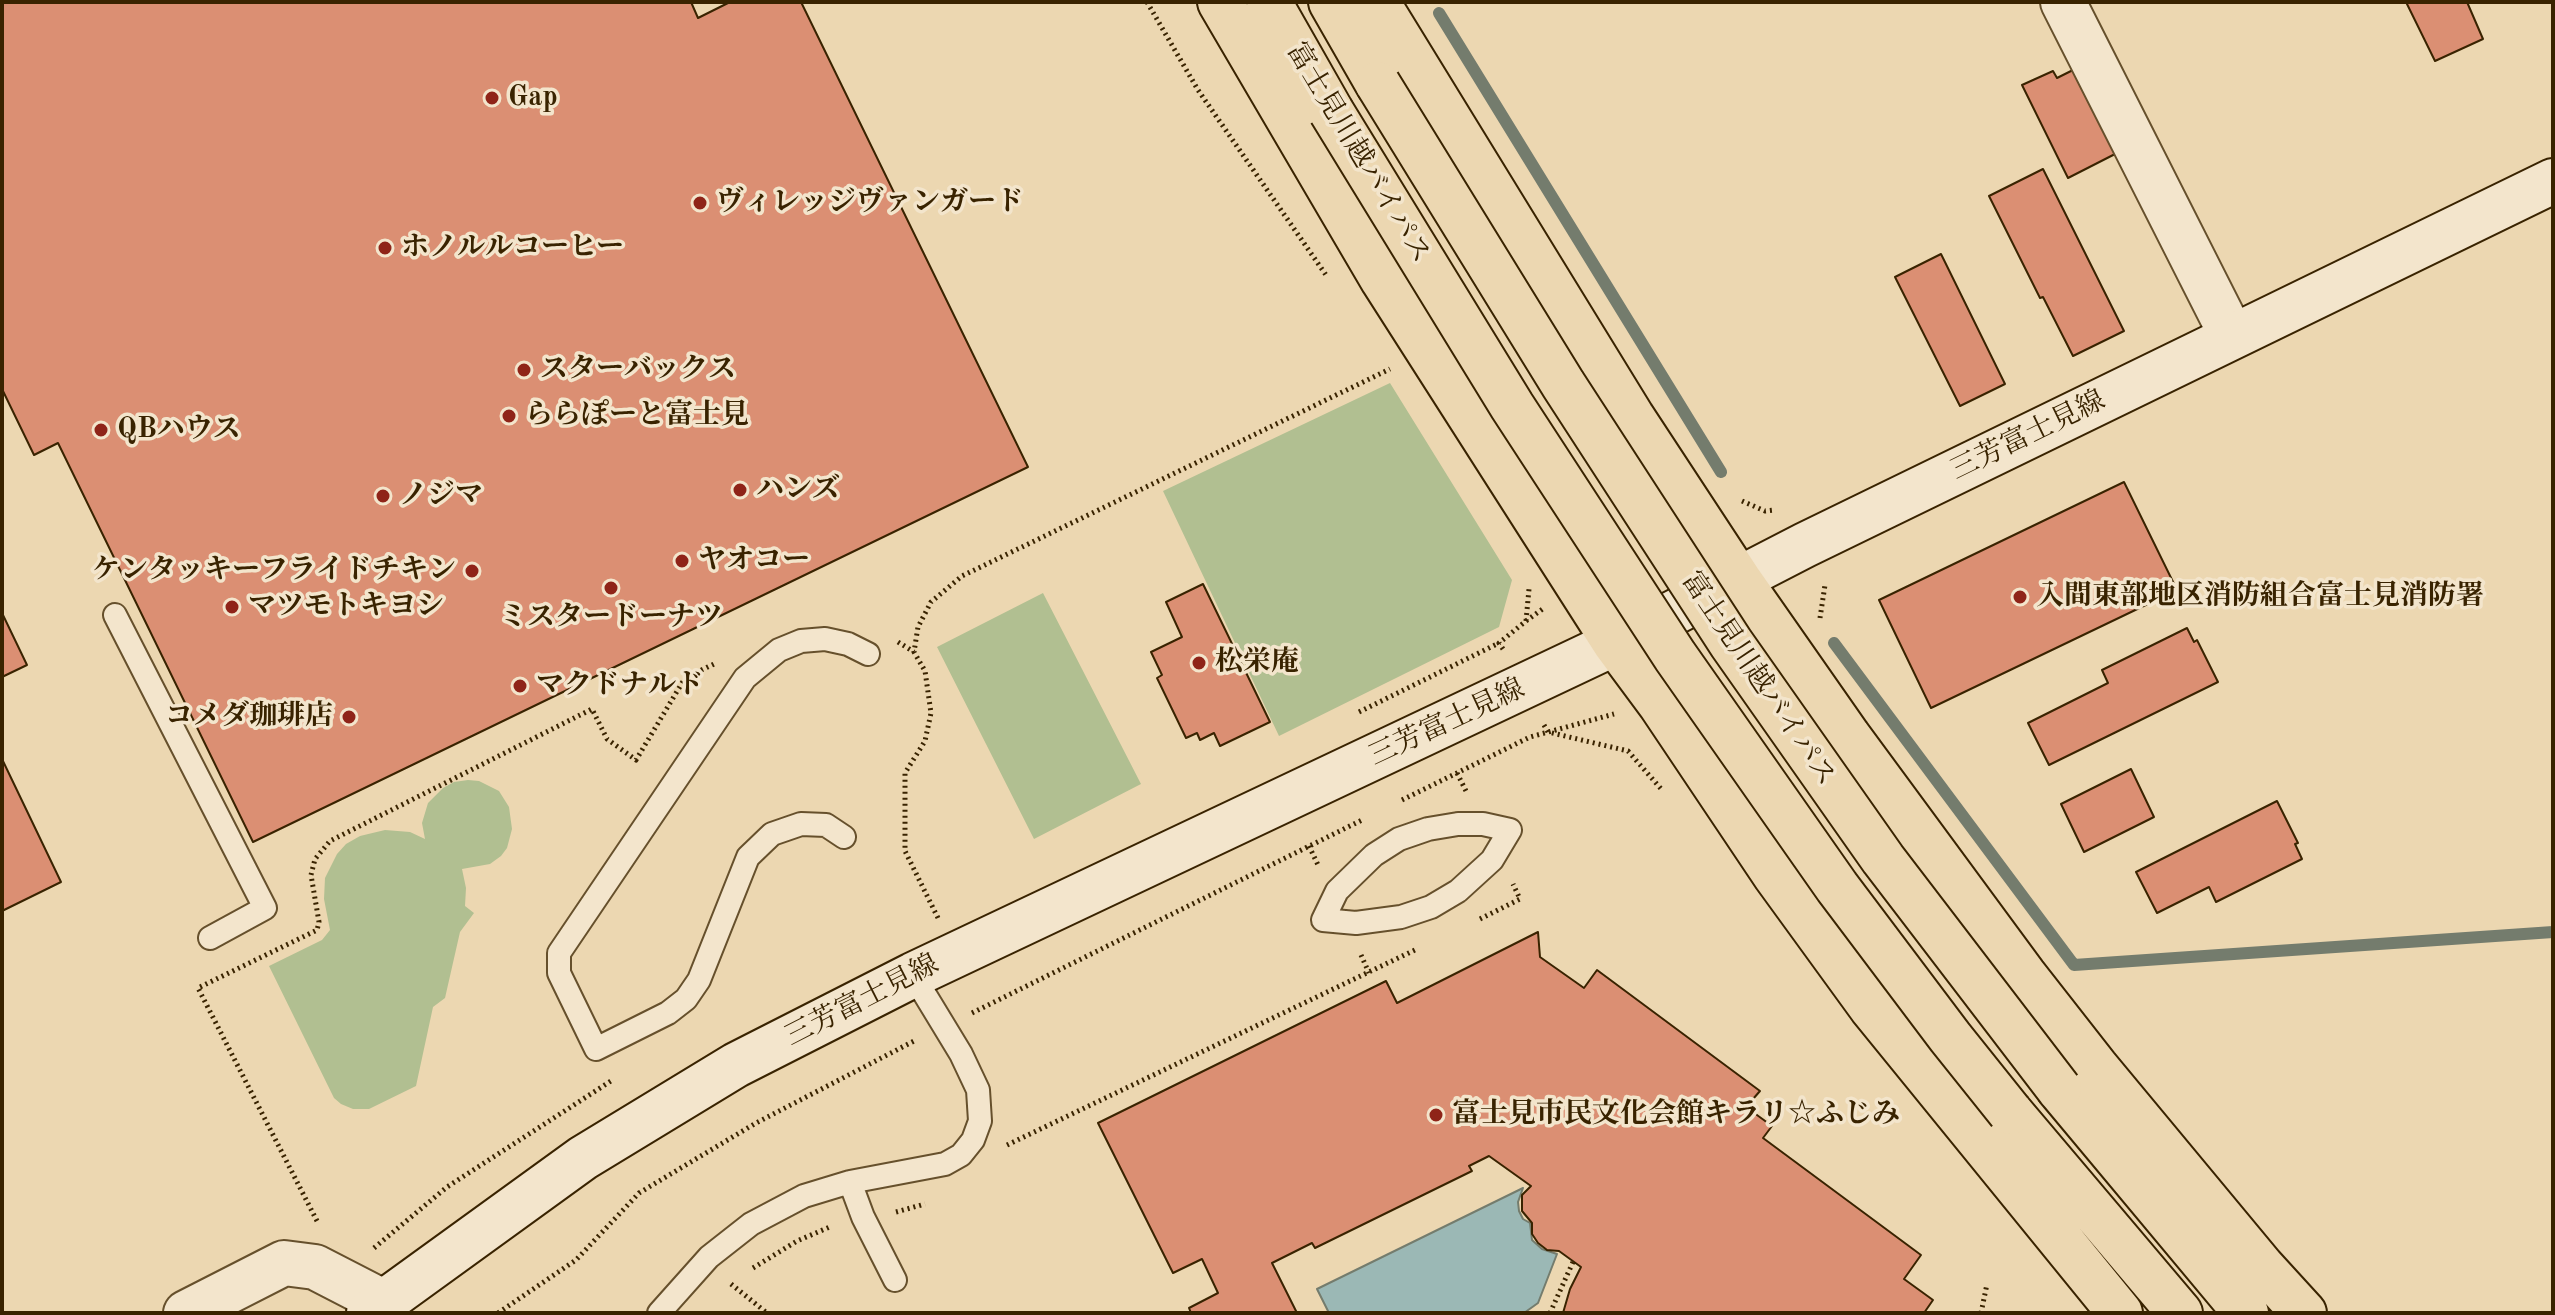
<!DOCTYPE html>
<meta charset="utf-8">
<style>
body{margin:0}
#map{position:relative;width:2555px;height:1315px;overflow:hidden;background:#ecd7b1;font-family:"Old Standard TT",serif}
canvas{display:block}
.frame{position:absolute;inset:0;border:4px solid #392300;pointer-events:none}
</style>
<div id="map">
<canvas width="2555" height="1315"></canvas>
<div class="frame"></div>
</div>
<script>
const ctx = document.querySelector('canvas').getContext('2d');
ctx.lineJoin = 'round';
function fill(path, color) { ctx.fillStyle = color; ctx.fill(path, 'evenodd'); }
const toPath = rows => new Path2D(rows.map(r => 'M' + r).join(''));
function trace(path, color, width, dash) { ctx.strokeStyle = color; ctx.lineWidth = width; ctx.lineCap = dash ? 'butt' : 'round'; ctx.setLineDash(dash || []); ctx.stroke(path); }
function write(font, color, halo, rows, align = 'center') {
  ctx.font = font + ' "Old Standard TT","Noto Serif JP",serif'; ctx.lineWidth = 7; ctx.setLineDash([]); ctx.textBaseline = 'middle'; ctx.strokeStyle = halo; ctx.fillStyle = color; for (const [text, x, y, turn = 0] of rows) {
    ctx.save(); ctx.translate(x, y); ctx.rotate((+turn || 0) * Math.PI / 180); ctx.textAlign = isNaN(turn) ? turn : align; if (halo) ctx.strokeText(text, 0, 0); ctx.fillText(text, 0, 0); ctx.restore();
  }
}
const green = toPath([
 [1390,383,1512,580,1499,627,1279,736,1163,491],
 [1043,593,1141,784,1034,839,937,647],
 [468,780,479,781,499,791,509,807,512,829,507,848,501,856,490,864,462,869,466,888,465,906,474,913,460,932,445,998,433,1007,416,1086,369,1109,353,1109,341,1104,334,1098,269,966,322,940,330,930,324,899,325,878,337,854,346,844,360,836,385,830,410,832,425,839,422,823,428,803,443,788,454,782]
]);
const water = toPath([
 [1523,1188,1518,1202,1519,1211,1523,1219,1530,1223,1532,1240,1542,1249,1557,1254,1538,1303,1524,1313,1329,1313,1317,1289,1523,1188]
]);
const stream = toPath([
 [1439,13,1721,472],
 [1834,643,2074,965,2553,932]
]);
const building = toPath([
 [2,2,691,2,698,18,730,2,801,2,1028,467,253,842,58,443,34,455,2,389,2,2],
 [2406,2,2467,2,2483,39,2435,61,2406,2],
 [2077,68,2119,152,2068,178,2022,85,2053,71,2057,78,2077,68],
 [2043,169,2124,331,2073,356,2043,297,2040,298,1989,196,2043,169],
 [1941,254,2005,384,1960,406,1895,277,1941,254],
 [2124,482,2177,590,1931,708,1879,600,2124,482],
 [1203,584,1270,722,1220,746,1214,733,1200,740,1197,733,1186,738,1157,678,1162,675,1151,652,1182,637,1166,602,1203,584],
 [2,613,27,665,2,677,2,613],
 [2187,628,2194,642,2197,640,2218,682,2049,765,2028,723,2108,683,2102,670,2187,628],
 [2,759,61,882,2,911,2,759],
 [2131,769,2154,817,2084,852,2061,804,2131,769],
 [2277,801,2298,843,2295,844,2302,859,2216,902,2209,887,2157,913,2136,872,2277,801],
 [1538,932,1540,957,1584,988,1597,970,1760,1091,1746,1107,1772,1126,1763,1138,1921,1255,1904,1279,1933,1300,1924,1313,1563,1313,1570,1289,1581,1267,1559,1251,1547,1250,1538,1243,1532,1234,1532,1223,1522,1211,1522,1195,1531,1186,1489,1156,1469,1166,1472,1171,1315,1248,1312,1243,1272,1263,1297,1313,1191,1313,1189,1308,1218,1293,1202,1259,1173,1273,1098,1123,1386,981,1397,1003,1538,932]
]);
const path = toPath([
 [1147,2,1198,90,1326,275],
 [1742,501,1765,511,1774,510],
 [1820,618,1825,585],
 [1526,621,1544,608],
 [898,642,914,652],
 [1503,649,1499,643,1526,621,1529,589],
 [1359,712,1499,643],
 [1544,725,1548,732,1628,751,1662,790],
 [1457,773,1467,793],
 [1402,800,1530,737,1614,714],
 [1309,846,1319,867],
 [938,918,905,851,905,773,925,741,931,713,925,671,914,652,918,627,931,602,962,576,1390,369],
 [1480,919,1520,899,1513,884],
 [1361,955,1369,973],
 [972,1013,1364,819],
 [1007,1145,1417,949],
 [896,1212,925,1204],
 [317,1221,198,988,317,930,319,922,311,875,315,859,330,841,592,709,607,739,636,760,685,678,714,664],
 [374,1248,447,1187,614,1079],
 [753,1268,797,1241,832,1226],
 [731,1284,767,1313],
 [498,1313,576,1260,639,1193,756,1123,916,1040],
 [1550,1313,1573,1262],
 [1981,1313,1987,1284]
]);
const service = toPath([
 [115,615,265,908,210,938],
 [1458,824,1483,824,1510,830,1492,860,1458,891,1431,907,1401,917,1356,923,1323,920,1337,891,1374,855,1399,839,1428,829,1458,824],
 [844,837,826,825,801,824,772,834,748,857,699,980,686,999,668,1013,596,1049,559,973,559,953,745,678,779,650,801,641,825,639,848,644,868,654],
 [850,1182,863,1217,895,1280],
 [659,1313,709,1257,751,1224,804,1196,850,1182,945,1164,961,1155,973,1140,980,1121,978,1090,961,1054,913,975]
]);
const minor = toPath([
 [2063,2,2232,336]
]);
const tertiary = toPath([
 [186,1313,284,1263,315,1267,383,1302]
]);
const secondary = toPath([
 [369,1313,583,1158,736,1065,913,975,1615,643,1805,545,2553,181]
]);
const trunk = toPath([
 [1220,2,1383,280,1615,643,1661,705,1775,875,1871,1007,2120,1313],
 [1269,2,1331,111],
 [1331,2,1378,84],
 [1377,2,1632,417,1739,580,1848,736,2024,975,2096,1067,2262,1267,2304,1313],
 [2059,1089,2246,1313],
 [2010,1112,2180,1313]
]);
const trunkBridge = toPath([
 [1378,84,1563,384,1731,643,1883,859,2059,1089],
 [1331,111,1512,406,1675,656,1837,887,1950,1037,2010,1112]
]);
const markers = [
 [492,98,8,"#8f2418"],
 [700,203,8,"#8f2418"],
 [385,248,8,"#8f2418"],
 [524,370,8,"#8f2418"],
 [509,416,8,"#8f2418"],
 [101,430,8,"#8f2418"],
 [740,490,8,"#8f2418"],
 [383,496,8,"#8f2418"],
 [682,561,8,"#8f2418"],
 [472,571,8,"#8f2418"],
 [611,588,8,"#8f2418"],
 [2020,597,8,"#8f2418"],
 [232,607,8,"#8f2418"],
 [1199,663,8,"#8f2418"],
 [520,686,8,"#8f2418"],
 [349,717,8,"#8f2418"],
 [1436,1115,8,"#8f2418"]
];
const poiNames = [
 ["Gap",508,98],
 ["ヴィレッジヴァンガード",716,203],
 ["ホノルルコーヒー",401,248],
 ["スターバックス",540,370],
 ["ららぽーと富士見",525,416],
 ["QBハウス",117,430],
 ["ハンズ",756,490],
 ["ノジマ",399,496],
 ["ヤオコー",698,561],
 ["ケンタッキーフライドチキン",456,571,"right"],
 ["入間東部地区消防組合富士見消防署",2036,597],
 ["マツモトキヨシ",248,607],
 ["ミスタードーナツ",611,618,"center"],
 ["松栄庵",1215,663],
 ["マクドナルド",536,686],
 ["コメダ珈琲店",333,717,"right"],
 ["富士見市民文化会館キラリ☆ふじみ",1452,1115]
];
const streetNames = [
 ["富士見川越バイパス",1358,153,59],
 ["三芳富士見線",2028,436,-26],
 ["富士見川越バイパス",1758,679,56],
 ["三芳富士見線",1447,723,-25],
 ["三芳富士見線",862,1001,-27]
];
fill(green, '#b1bf91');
fill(water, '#9bb8b5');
trace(water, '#747c6d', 2);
trace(stream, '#747c6d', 12);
fill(building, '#db8f73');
trace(building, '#392300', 2);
trace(service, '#66502c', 26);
trace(minor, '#66502c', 48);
trace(tertiary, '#66502c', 48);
trace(secondary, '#392300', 48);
trace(trunk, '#392300', 48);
trace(path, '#392300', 5, [2, 4]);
trace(service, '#f3e5cc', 22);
trace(minor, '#f3e5cc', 44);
trace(tertiary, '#f3e5cc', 44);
trace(secondary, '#f3e5cc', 44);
trace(trunk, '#ecd7b1', 44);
trace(trunkBridge, '#392300', 48, []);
trace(trunkBridge, '#ecd7b1', 44);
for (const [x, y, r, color] of markers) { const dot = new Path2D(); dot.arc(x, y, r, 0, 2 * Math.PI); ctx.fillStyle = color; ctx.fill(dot); trace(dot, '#f3e5cc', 3); }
write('bold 28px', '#392300', '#f3e5cc', poiNames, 'left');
write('28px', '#392300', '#f3e5cc', streetNames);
</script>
